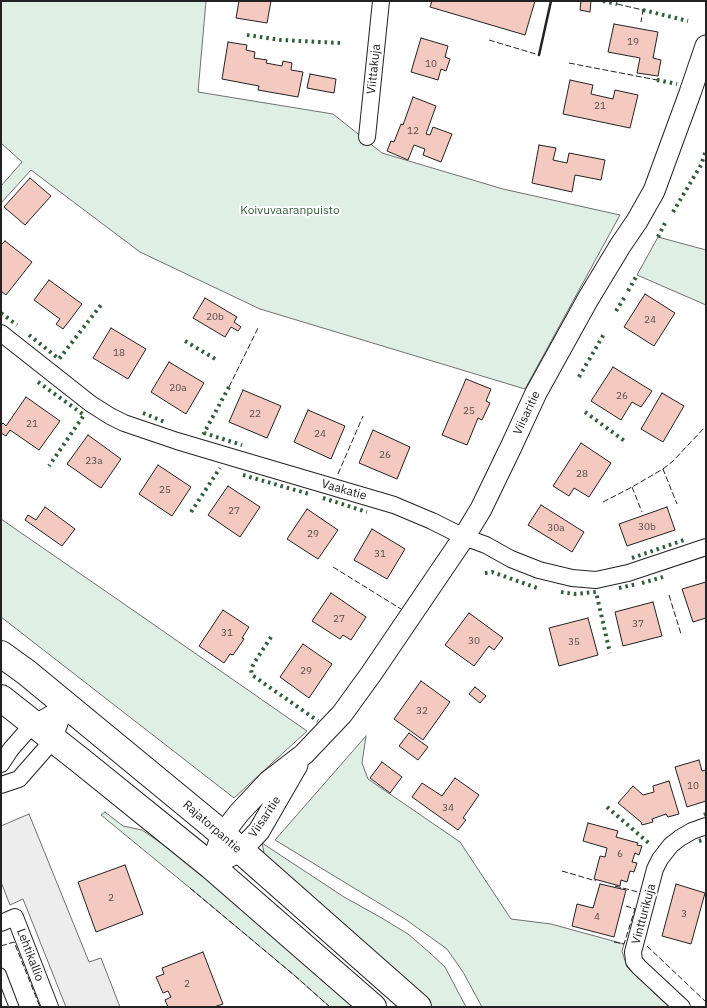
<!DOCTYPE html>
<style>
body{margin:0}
#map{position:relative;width:707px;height:1008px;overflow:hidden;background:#fff;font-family:"IBM Plex Sans",sans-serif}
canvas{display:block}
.frame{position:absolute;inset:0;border:2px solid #222;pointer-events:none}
</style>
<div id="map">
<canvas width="707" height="1008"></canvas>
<div class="frame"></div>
</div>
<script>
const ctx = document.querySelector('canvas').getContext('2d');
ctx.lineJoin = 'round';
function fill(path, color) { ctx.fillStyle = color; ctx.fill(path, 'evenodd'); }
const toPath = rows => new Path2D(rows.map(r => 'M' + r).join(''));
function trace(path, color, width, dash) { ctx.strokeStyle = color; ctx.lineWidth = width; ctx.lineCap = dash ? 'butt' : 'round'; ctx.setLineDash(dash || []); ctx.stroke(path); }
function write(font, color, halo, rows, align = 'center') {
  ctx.font = font + ' "IBM Plex Sans",sans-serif'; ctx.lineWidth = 4; ctx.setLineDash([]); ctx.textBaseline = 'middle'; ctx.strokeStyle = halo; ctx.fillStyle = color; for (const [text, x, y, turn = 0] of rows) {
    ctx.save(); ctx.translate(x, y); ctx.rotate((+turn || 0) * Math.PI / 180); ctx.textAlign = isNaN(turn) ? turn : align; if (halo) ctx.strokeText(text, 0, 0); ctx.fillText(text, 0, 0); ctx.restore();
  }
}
const green = toPath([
 [1,1,206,1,198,92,333,114,382,153,503,189,620,215,525,389,260,309,140,252,31,170,1,203,1,186,22,162,1,143,1,1],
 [658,237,706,250,706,305,637,275,658,237],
 [1,519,127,606,307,731,234,798,1,617,1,519],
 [366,736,362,763,368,779,460,842,511,919,551,924,624,944,622,951,627,967,669,1007,482,1007,463,972,447,949,405,919,275,840,366,736],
 [105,812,123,826,142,830,190,863,356,1007,330,1007,294,975,190,888,101,815,105,812],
 [262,843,344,897,380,917,408,934,430,953,445,967,466,1007,427,1007,265,858,262,843]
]);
const parking = toPath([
 [29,814,89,962,101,958,120,1007,66,1007,23,899,10,905,1,882,1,826,29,814]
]);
const building = toPath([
 [239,1,271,1,267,23,236,18,239,1],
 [432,1,535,1,525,35,430,7,432,1],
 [581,1,591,1,590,12,580,10,581,1],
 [614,24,658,32,653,58,661,60,658,76,637,73,640,58,608,52,614,24],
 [421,38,448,46,445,57,450,59,446,71,441,69,438,80,411,72,421,38],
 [228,42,247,45,246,50,255,52,254,58,267,60,266,63,282,66,283,61,292,63,291,70,303,72,298,97,258,90,259,86,222,79,228,42],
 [310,74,336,79,334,93,307,88,310,74],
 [570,80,593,85,591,94,613,99,615,90,638,95,630,128,563,114,570,80],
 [413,97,436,106,426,134,430,135,433,127,452,134,441,162,423,155,425,149,414,145,408,160,387,151,391,141,394,142,401,124,403,125,413,97],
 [539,145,556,148,553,160,567,163,569,153,605,160,601,180,575,175,572,192,532,183,539,145],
 [30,178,51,196,25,225,4,207,30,178],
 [5,241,32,262,6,295,1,291,1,245,5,241],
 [49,280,82,304,63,329,56,324,60,319,34,300,49,280],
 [645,294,675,313,654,346,624,327,645,294],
 [205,298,237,317,234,322,241,327,238,331,231,327,225,337,193,318,205,298],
 [111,328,146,349,128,379,93,358,111,328],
 [169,362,204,383,186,414,151,392,169,362],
 [613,367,652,391,641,407,632,402,621,420,591,401,613,367],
 [466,379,491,389,486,401,490,403,482,420,478,418,467,445,442,435,466,379],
 [243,390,281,406,267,438,229,422,243,390],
 [662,393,684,406,663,442,641,429,662,393],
 [26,397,60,421,39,450,10,430,6,436,1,433,1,425,3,423,6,426,26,397],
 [308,410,345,426,331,459,294,442,308,410],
 [373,430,410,447,397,479,359,463,373,430],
 [88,435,121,459,101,488,67,464,88,435],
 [581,443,611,463,589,497,574,488,569,496,553,486,581,443],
 [158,465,191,487,172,516,139,494,158,465],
 [228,486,260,507,240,537,208,515,228,486],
 [541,505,584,532,572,552,528,525,541,505],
 [45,507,75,529,62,546,25,520,28,515,36,520,45,507],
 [667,507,675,530,627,546,619,524,667,507],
 [307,509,338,530,318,559,287,539,307,509],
 [372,529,405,549,387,579,354,560,372,529],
 [706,582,706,618,693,622,682,589,706,582],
 [331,593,366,617,351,640,343,635,340,639,312,621,331,593],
 [653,602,662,636,623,646,615,612,653,602],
 [223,610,249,627,242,638,244,639,233,655,230,654,224,663,199,646,223,610],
 [469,613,503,638,494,650,489,646,474,666,445,645,469,613],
 [588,618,598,655,559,666,549,628,588,618],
 [303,644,332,664,309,698,280,677,303,644],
 [421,681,450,702,423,740,394,719,421,681],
 [475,687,486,696,480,703,469,694,475,687],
 [409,733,428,747,418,760,399,746,409,733],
 [699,760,702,771,706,770,706,801,687,807,675,767,699,760],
 [382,762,402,777,390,793,370,778,382,762],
 [455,778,479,795,463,818,466,820,458,830,412,797,422,783,442,796,455,778],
 [669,781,679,814,668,817,666,814,652,819,653,822,642,825,641,822,618,803,633,786,643,795,654,792,653,786,669,781],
 [588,823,618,831,616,837,638,843,637,845,642,846,639,855,635,853,632,862,637,863,634,872,630,871,627,882,621,880,620,886,594,879,600,856,605,857,607,848,583,841,588,823],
 [125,865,143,914,96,932,78,882,125,865],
 [600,884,626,890,614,937,572,926,577,904,593,908,600,884],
 [676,884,705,893,691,944,662,936,676,884],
 [203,952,223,1004,214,1007,168,1007,165,1000,171,997,168,991,163,993,156,977,164,974,162,968,203,952]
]);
const service = toPath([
 [1,973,14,1007]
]);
const minor = toPath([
 [367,137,381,1],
 [1,333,91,404,110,416,124,423,177,441,241,460,394,505,432,521,464,537,486,545,511,559,539,570,572,578,596,580,628,573,706,547],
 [1,764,11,749,33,724,66,705],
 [1,785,19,779,54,739,66,705],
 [1,923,15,917,50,1007],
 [682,1007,639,967,634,961,633,952,655,869,660,859,671,845,680,838,692,831,706,826]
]);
const tertiary = toPath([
 [228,857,240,851,259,831,297,765],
 [211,866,222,835,239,813,269,781,304,754,342,714,371,674,464,537,481,509,511,447,536,393,588,299,620,246,637,221,654,191,690,93,706,46]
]);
const primary = toPath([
 [1,654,26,672,213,826,418,1007],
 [1,698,81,761,211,866,373,1007]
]);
const hedge = toPath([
 [603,1,617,4],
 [643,10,688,21],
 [247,35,281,40,340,43],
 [657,80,677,84],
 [673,212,701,165,706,150],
 [658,237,666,221],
 [628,291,637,275],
 [616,311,626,295],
 [1,313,17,325],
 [29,335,59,359,101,305],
 [185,341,217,360],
 [589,360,605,332],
 [579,377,587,363],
 [38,382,84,415,49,466],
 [229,387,204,433,242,445],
 [585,412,626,442],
 [143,413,167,423],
 [243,475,309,494],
 [323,498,367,512],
 [191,512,220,468],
 [632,558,684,540],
 [485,573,492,572,540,589],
 [642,583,663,577],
 [619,588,637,584],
 [561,592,574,594,596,592,610,653],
 [271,637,254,663,251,669,252,675,318,721],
 [607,807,651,845],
 [704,815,706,814],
 [699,841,706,839]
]);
const fence = toPath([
 [617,4,643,10,641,22],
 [489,40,539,55],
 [569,63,657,80,658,76],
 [229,387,258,328],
 [663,469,673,461,706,426],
 [338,474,363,416],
 [632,487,642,512],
 [603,502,632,487,663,469,677,504],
 [333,567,401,609],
 [669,595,681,634],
 [562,871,596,881],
 [615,886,638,892],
 [190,888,294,975,330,1007],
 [614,942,624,944,635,909,626,906],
 [1,946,14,942,40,1007],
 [647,946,706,1002]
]);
const wall = toPath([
 [539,55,551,1]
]);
const numberNames = [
 ["19",633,42],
 ["10",431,64],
 ["21",600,106],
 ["12",413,131],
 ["20b",215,317],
 ["24",650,320],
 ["18",119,353],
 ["20a",178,388],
 ["26",622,396],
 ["25",469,411],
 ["22",255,414],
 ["21",32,424],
 ["24",320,434],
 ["26",385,455],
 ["23a",94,461],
 ["28",582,474],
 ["25",165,490],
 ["27",234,511],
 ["30b",647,527],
 ["30a",556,528],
 ["29",313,534],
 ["31",380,554],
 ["27",339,619],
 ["37",638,624],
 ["31",227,633],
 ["30",474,641],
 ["35",574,642],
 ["29",306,671],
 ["32",422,711],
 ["10",693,786],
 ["34",448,808],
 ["6",620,854],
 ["2",111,898],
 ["3",684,914],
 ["4",597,917],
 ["2",187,984]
];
const streetNames = [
 ["Viittakuja",374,69,-84],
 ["Viisaritie",527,413,-65],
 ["Vaakatie",344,490,16],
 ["Viisaritie",265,817,-56],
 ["Rajatorpantie",212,827,41],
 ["Vintturikuja",644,914,-75],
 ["Lehtikallio",30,955,69]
];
const parkNames = [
 ["Koivuvaaranpuisto",290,211]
];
fill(green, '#e0efe3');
trace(green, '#6f6f6f', 1);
fill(parking, '#ededed');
trace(parking, '#6f6f6f', 1);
fill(building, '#f3c9c0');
trace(building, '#222', 1);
trace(service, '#222', 11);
trace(minor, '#222', 18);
trace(tertiary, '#222', 23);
trace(primary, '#222', 28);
trace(service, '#fff', 9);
trace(minor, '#fff', 16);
trace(tertiary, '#fff', 21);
trace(primary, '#fff', 26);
trace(hedge, '#2f5e38', 4, [2.5, 4]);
trace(fence, '#222', 1, [6, 2.5]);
trace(wall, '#222', 2.5);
write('10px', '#564c4a', null, numberNames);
write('12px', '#222', '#fff', streetNames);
write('12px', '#2f5e38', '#fff', parkNames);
</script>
